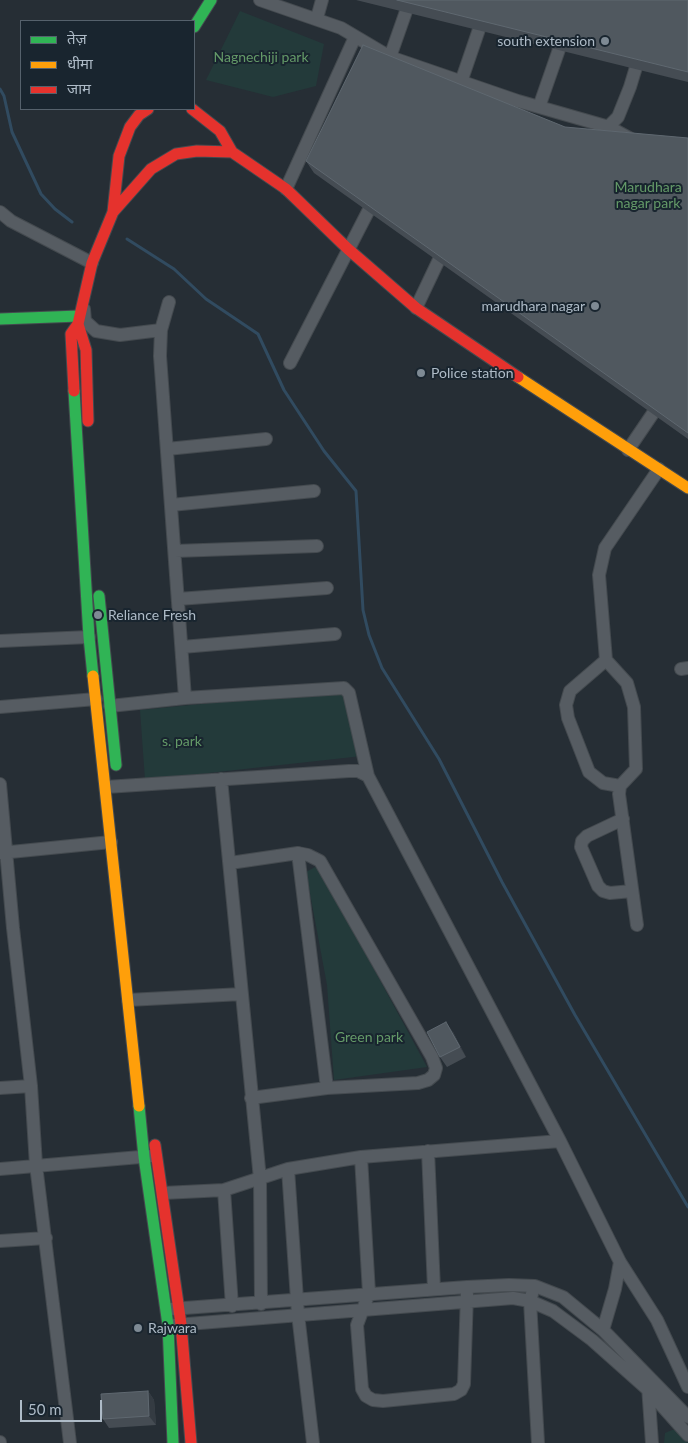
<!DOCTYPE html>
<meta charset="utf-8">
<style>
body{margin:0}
#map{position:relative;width:688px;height:1443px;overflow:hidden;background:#262e35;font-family:Lato,"Noto Sans Devanagari",sans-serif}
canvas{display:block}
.legend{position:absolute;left:20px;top:20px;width:175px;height:90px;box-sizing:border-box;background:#19252f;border:1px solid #55616c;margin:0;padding:6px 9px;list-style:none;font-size:15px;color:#aebbc7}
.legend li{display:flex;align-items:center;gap:10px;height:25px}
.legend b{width:25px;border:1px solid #55616c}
.scale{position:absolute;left:20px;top:1400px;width:82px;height:22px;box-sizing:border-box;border:2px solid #aebbc7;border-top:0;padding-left:6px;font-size:15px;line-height:18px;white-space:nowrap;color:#aebbc7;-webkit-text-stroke:4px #19252f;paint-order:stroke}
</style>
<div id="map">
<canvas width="688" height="1443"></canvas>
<ul class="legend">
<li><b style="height:6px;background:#30b455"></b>तेज़</li>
<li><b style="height:6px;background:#ff9f0a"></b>धीमा</li>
<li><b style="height:6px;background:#e5322d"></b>जाम</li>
</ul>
<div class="scale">50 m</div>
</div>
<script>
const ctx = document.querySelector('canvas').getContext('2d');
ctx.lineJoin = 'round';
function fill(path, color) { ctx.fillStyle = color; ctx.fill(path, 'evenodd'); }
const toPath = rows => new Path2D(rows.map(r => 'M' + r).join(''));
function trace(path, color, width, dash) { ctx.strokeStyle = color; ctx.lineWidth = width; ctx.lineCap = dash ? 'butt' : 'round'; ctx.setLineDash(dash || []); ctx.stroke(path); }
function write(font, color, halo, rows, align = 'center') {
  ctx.font = font + ' Lato,sans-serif'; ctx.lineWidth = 4; ctx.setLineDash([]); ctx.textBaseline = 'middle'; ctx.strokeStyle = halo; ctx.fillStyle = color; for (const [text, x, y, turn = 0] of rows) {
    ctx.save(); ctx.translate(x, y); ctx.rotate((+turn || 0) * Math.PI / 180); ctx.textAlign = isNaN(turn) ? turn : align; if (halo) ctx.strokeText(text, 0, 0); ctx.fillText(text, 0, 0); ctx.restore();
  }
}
const green = toPath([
 [240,11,324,44,316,86,273,97,206,80],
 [353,689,362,756,145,780,140,710],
 [315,867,323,875,427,1067,334,1080,327,985,306,872],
 [672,1430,678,1430,688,1437,688,1443,664,1443,665,1433]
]);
const stream = toPath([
 [0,89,4,96,12,132,41,194,55,209,72,222],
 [127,239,174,269,206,299,258,334,284,390,324,451,356,491,363,610,369,635,382,668,439,759,502,882,575,1015,688,1207]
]);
const street = toPath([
 [260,0,341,28,390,57,518,101,609,127,631,139],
 [317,18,322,0],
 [390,57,410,0],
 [461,82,489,0],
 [539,107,564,35],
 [603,132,618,117,630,87,640,54],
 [286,189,355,37],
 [0,212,11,221,92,263],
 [169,302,161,330,160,356,185,698],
 [416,308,445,247],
 [84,309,85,321,96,331,120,335,161,330],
 [290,363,375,198],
 [167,449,266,439],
 [628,450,662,400],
 [171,505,314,491],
 [175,551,317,546],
 [178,599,327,588],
 [0,641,89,637],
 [182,647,335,634],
 [606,660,570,691,566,705,568,718,589,772,603,783,620,786],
 [681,669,688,668],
 [110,706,185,698,344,688,349,693,368,776],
 [0,707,96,699],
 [221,779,260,1179,261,1304],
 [0,784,13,928,31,1086,36,1165,70,1443],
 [106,787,349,771,358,771,368,776,560,1141,620,1262,657,1320,688,1387],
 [623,819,587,836,582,841,581,847,598,886,603,891,610,893,632,891],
 [0,853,111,842],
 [298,853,327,1088],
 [230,863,298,853,308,855,320,861,432,1057,436,1068,434,1075,428,1080,418,1083,327,1088,251,1098],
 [637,925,619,794,620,786,636,769,634,707,627,683,606,660,599,575,605,548,659,469],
 [128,1000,242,994],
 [0,1088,31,1086],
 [428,1151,434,1289],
 [361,1157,369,1293,357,1325,362,1389,366,1396,373,1400,383,1401,454,1394,461,1390,464,1384,467,1294],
 [0,1169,152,1156],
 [288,1169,298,1314,313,1443],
 [224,1190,232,1306],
 [163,1193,224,1190,288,1169,361,1157,560,1141],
 [0,1241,46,1238],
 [532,1294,530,1301,538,1443],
 [171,1309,467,1287,509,1285,535,1286,563,1297,603,1330,688,1417],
 [175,1325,513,1298,530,1301,553,1311,592,1340,646,1388,688,1435],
 [603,1330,615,1289,620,1262],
 [648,1386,652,1443],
 [0,1442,0,1443]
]);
const fast = toPath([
 [194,27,211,0],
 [0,319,79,316],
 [74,391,89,637,93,676],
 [99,596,116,765],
 [139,1106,144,1157,168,1325,173,1443]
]);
const slow = toPath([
 [518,377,688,488],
 [93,676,139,1106]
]);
const jam = toPath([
 [192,109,220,131,232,152,286,189,348,249,416,308,518,377],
 [113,212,119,156,130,127,139,115,148,109],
 [78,324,86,350,88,421],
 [74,391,71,334,78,324,92,263,113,212,151,169,176,154,197,151,232,152],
 [155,1145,181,1324,191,1443]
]);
const wall = toPath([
 [356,0,688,0,688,82],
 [565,127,688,138,688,439,314,173,306,161],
 [453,1032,466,1057,447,1067,440,1057],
 [148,1391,154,1400,156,1425,109,1428,103,1419]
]);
const shadedWall = toPath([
 [446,1022,453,1032,466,1057,460,1047],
 [148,1391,154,1400,156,1425,149,1416]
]);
const building = toPath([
 [397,0,688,0,688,72,397,0],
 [363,45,565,127,688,138,688,433,306,161,363,45],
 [446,1022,460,1047,440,1057,427,1032,446,1022],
 [148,1391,149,1416,103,1419,101,1394,148,1391]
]);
const markers = [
 [605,41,5,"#7e8a94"],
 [595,306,5,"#7e8a94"],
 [421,373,5,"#7e8a94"],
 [98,615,5,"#7e8a94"],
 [138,1328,5,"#7e8a94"]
];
const poiNames = [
 ["south extension",595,41,"right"],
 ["marudhara nagar",585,306,"right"],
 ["Police station",431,373],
 ["Reliance Fresh",108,615],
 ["Rajwara",148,1328]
];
const parkNames = [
 ["Nagnechiji park",261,57],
 ["Marudhara",648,187],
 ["nagar park",648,203],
 ["s. park",182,741],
 ["Green park",369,1037]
];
fill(green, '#233a3a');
trace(stream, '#314b60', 3);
trace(street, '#444a4f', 14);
trace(fast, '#444a4f', 13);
trace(slow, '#444a4f', 13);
trace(jam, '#444a4f', 13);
trace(street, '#565c62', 12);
trace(fast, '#30b455', 11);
trace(slow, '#ff9f0a', 11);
trace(jam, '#e5322d', 11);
fill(wall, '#454c53');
fill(shadedWall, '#343b42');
fill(building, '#50585f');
trace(building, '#5f6870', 1);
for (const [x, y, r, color] of markers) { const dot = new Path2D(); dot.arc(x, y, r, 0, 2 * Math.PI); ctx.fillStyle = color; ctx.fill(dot); trace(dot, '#19252f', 2); }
write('14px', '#aebbc7', '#19252f', poiNames, 'left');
write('14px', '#649a68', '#19252f', parkNames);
</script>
